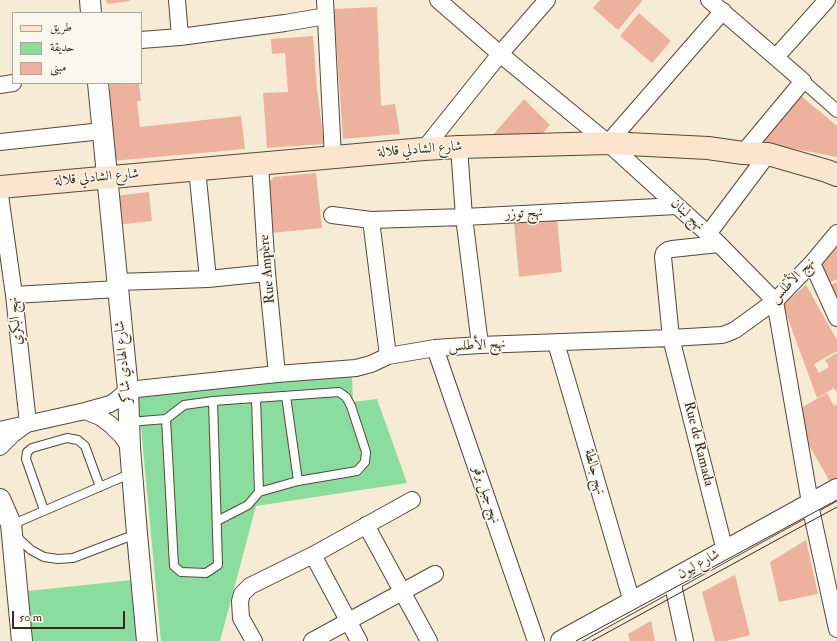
<!DOCTYPE html>
<meta charset="utf-8">
<style>
body{margin:0}
#map{position:relative;width:837px;height:641px;overflow:hidden;background:#f6ebd5;font-family:"IM FELL Double Pica",Amiri,serif}
canvas{display:block}
.legend{position:absolute;left:12px;top:12px;width:130px;height:72px;box-sizing:border-box;background:#fbf7ec;border:1px solid #aea59a;margin:0;padding:5px 7px;list-style:none;font-size:12px;color:#3b2a1e}
.legend li{display:flex;align-items:center;gap:8px;height:20px}
.legend b{width:20px;border:1px solid #aea59a}
.scale{position:absolute;left:12px;top:611px;width:113px;height:18px;box-sizing:border-box;border:2px solid #3b2a1e;border-top:0;padding-left:5px;font-size:12px;line-height:14px;white-space:nowrap;color:#3b2a1e;-webkit-text-stroke:3px #fbf7ec;paint-order:stroke}
</style>
<div id="map">
<canvas width="837" height="641"></canvas>
<ul class="legend">
<li><b style="height:5px;background:#fce5cf"></b>طريق</li>
<li><b style="height:11px;background:#8add9e"></b>حديقة</li>
<li><b style="height:11px;background:#edb29d"></b>مبنى</li>
</ul>
<div class="scale">50 m</div>
</div>
<script>
const ctx = document.querySelector('canvas').getContext('2d');
ctx.lineJoin = 'round';
function fill(path, color) { ctx.fillStyle = color; ctx.fill(path, 'evenodd'); }
const toPath = rows => new Path2D(rows.map(r => 'M' + r).join(''));
function trace(path, color, width, dash) { ctx.strokeStyle = color; ctx.lineWidth = width; ctx.lineCap = dash ? 'butt' : 'round'; ctx.setLineDash(dash || []); ctx.stroke(path); }
function write(font, color, halo, rows, align = 'center') {
  ctx.font = font + ' "IM FELL Double Pica",Amiri,serif'; ctx.lineWidth = 3; ctx.setLineDash([]); ctx.textBaseline = 'middle'; ctx.strokeStyle = halo; ctx.fillStyle = color; for (const [text, x, y, turn = 0] of rows) {
    ctx.save(); ctx.translate(x, y); ctx.rotate((+turn || 0) * Math.PI / 180); ctx.textAlign = isNaN(turn) ? turn : align; if (halo) ctx.strokeText(text, 0, 0); ctx.fillText(text, 0, 0); ctx.restore();
  }
}
const green = toPath([
 [352,374,353,402,377,399,407,483,256,506,220,641,161,641,138,395],
 [132,580,138,641,32,641,28,591]
]);
const building = toPath([
 [106,0,130,0,130,1,107,4],
 [600,0,643,0,618,30,593,8],
 [377,7,381,106,395,104,400,134,343,139,334,9],
 [639,13,671,41,652,63,620,36],
 [313,36,317,89,324,144,267,148,263,93,288,92,285,53,272,54,271,39],
 [110,83,139,83,141,101,137,101,140,127,241,116,245,149,112,161,105,92,110,92],
 [800,95,837,126,837,157,765,143,764,138],
 [524,99,550,125,543,133,493,135],
 [316,173,322,228,271,233,267,185,274,177],
 [149,192,152,221,116,225,114,196],
 [557,218,562,272,519,277,514,222],
 [837,244,837,279,827,284,817,265],
 [837,282,837,305,828,286],
 [806,285,837,340,837,351,814,364,819,373,829,367,825,360,837,353,837,393,834,388,817,398,783,305],
 [827,393,834,406,837,404,837,481,832,485,791,414],
 [806,540,818,594,779,602,770,562],
 [735,575,750,635,726,641,715,641,702,592],
 [651,621,655,641,630,641,628,634]
]);
const service = toPath([
 [166,419,174,566,181,572,206,573,218,565,213,401],
 [129,422,166,419,184,405,213,401,339,392,346,397,351,406,366,452,365,462,357,471,298,481],
 [259,492,298,481,286,396],
 [44,510,26,459,27,452,32,448,67,438,78,440,85,446,100,487],
 [217,521,248,505,259,492,256,398],
 [11,525,132,473],
 [17,535,20,540,31,550,44,557,58,559,73,558,136,534]
]);
const pedestrian = toPath([
 [803,81,837,111]
]);
const minor = toPath([
 [177,0,180,37],
 [325,0,333,157],
 [438,0,500,54,608,143,719,244,775,301,812,514,837,629],
 [709,0,803,81,743,153],
 [141,40,180,37,285,23,326,16],
 [776,57,827,0],
 [0,85,13,83],
 [0,142,102,131],
 [608,143,723,11],
 [459,147,464,217,480,345],
 [424,149,500,54,547,0],
 [260,163,267,273,277,374],
 [197,169,208,279],
 [0,195,14,295,28,423,13,434,0,447],
 [332,215,371,220,464,217,677,206],
 [371,220,388,356],
 [708,234,768,154],
 [719,244,672,249,668,250,664,253,663,257,671,338,725,551],
 [812,263,837,318],
 [117,282,208,279,267,273],
 [14,295,118,289],
 [556,343,632,602],
 [435,348,536,641],
 [85,411,100,417,111,425,122,436,130,448],
 [0,430,85,411,110,404,115,401,128,390,277,374,356,368,371,364,388,356,435,348,480,345,671,338,722,335,728,333,735,330,775,301,812,263,837,233],
 [366,525,429,641],
 [313,555,359,641],
 [672,580,685,641],
 [254,641,241,618,240,601,242,594,250,586,313,555,412,500],
 [312,641,435,574]
]);
const tertiary = toPath([
 [90,0,91,13],
 [98,83,128,390,130,448,137,534,147,641],
 [0,499,11,524,22,641],
 [561,641,837,489]
]);
const secondary = toPath([
 [0,187,424,149,459,147,608,143,708,148,743,153,768,154,827,171,837,175]
]);
const tram = toPath([
 [576,641,837,500],
 [592,641,837,507]
]);
const streetNames = [
 ["شارع الشادلي قلالة",420,150,-4],
 ["شارع الشادلي قلالة",97,178,-5],
 ["نهج توزر",524,214,-3],
 ["نهج لبنان",687,215,42],
 ["Rue Ampère",268,269,-95],
 ["نهج الأطلس",793,281,-46],
 ["نهج البكري",16,321,-96],
 ["نهج الأطلس",477,346,-3],
 ["شارع الهادي شاكر",124,362,-95],
 ["Rue de Ramada",698,444,76],
 ["نهج جالطة",594,472,74],
 ["نهج جبل برقو",486,495,71],
 ["شارع ليون",699,565,-29]
];
fill(green, '#8add9e');
fill(building, '#edb29d');
trace(service, '#574739', 10);
trace(pedestrian, '#574739', 14);
trace(minor, '#574739', 18);
trace(tertiary, '#574739', 22);
trace(secondary, '#574739', 24);
trace(service, '#fff', 8);
trace(pedestrian, '#fff', 12);
trace(minor, '#fff', 16);
trace(tertiary, '#fff', 20);
trace(secondary, '#fce5cf', 22);
trace(tram, '#3b2a1e', 1);
write('14px', '#3b2a1e', '#fbf7ec', streetNames);
</script>
